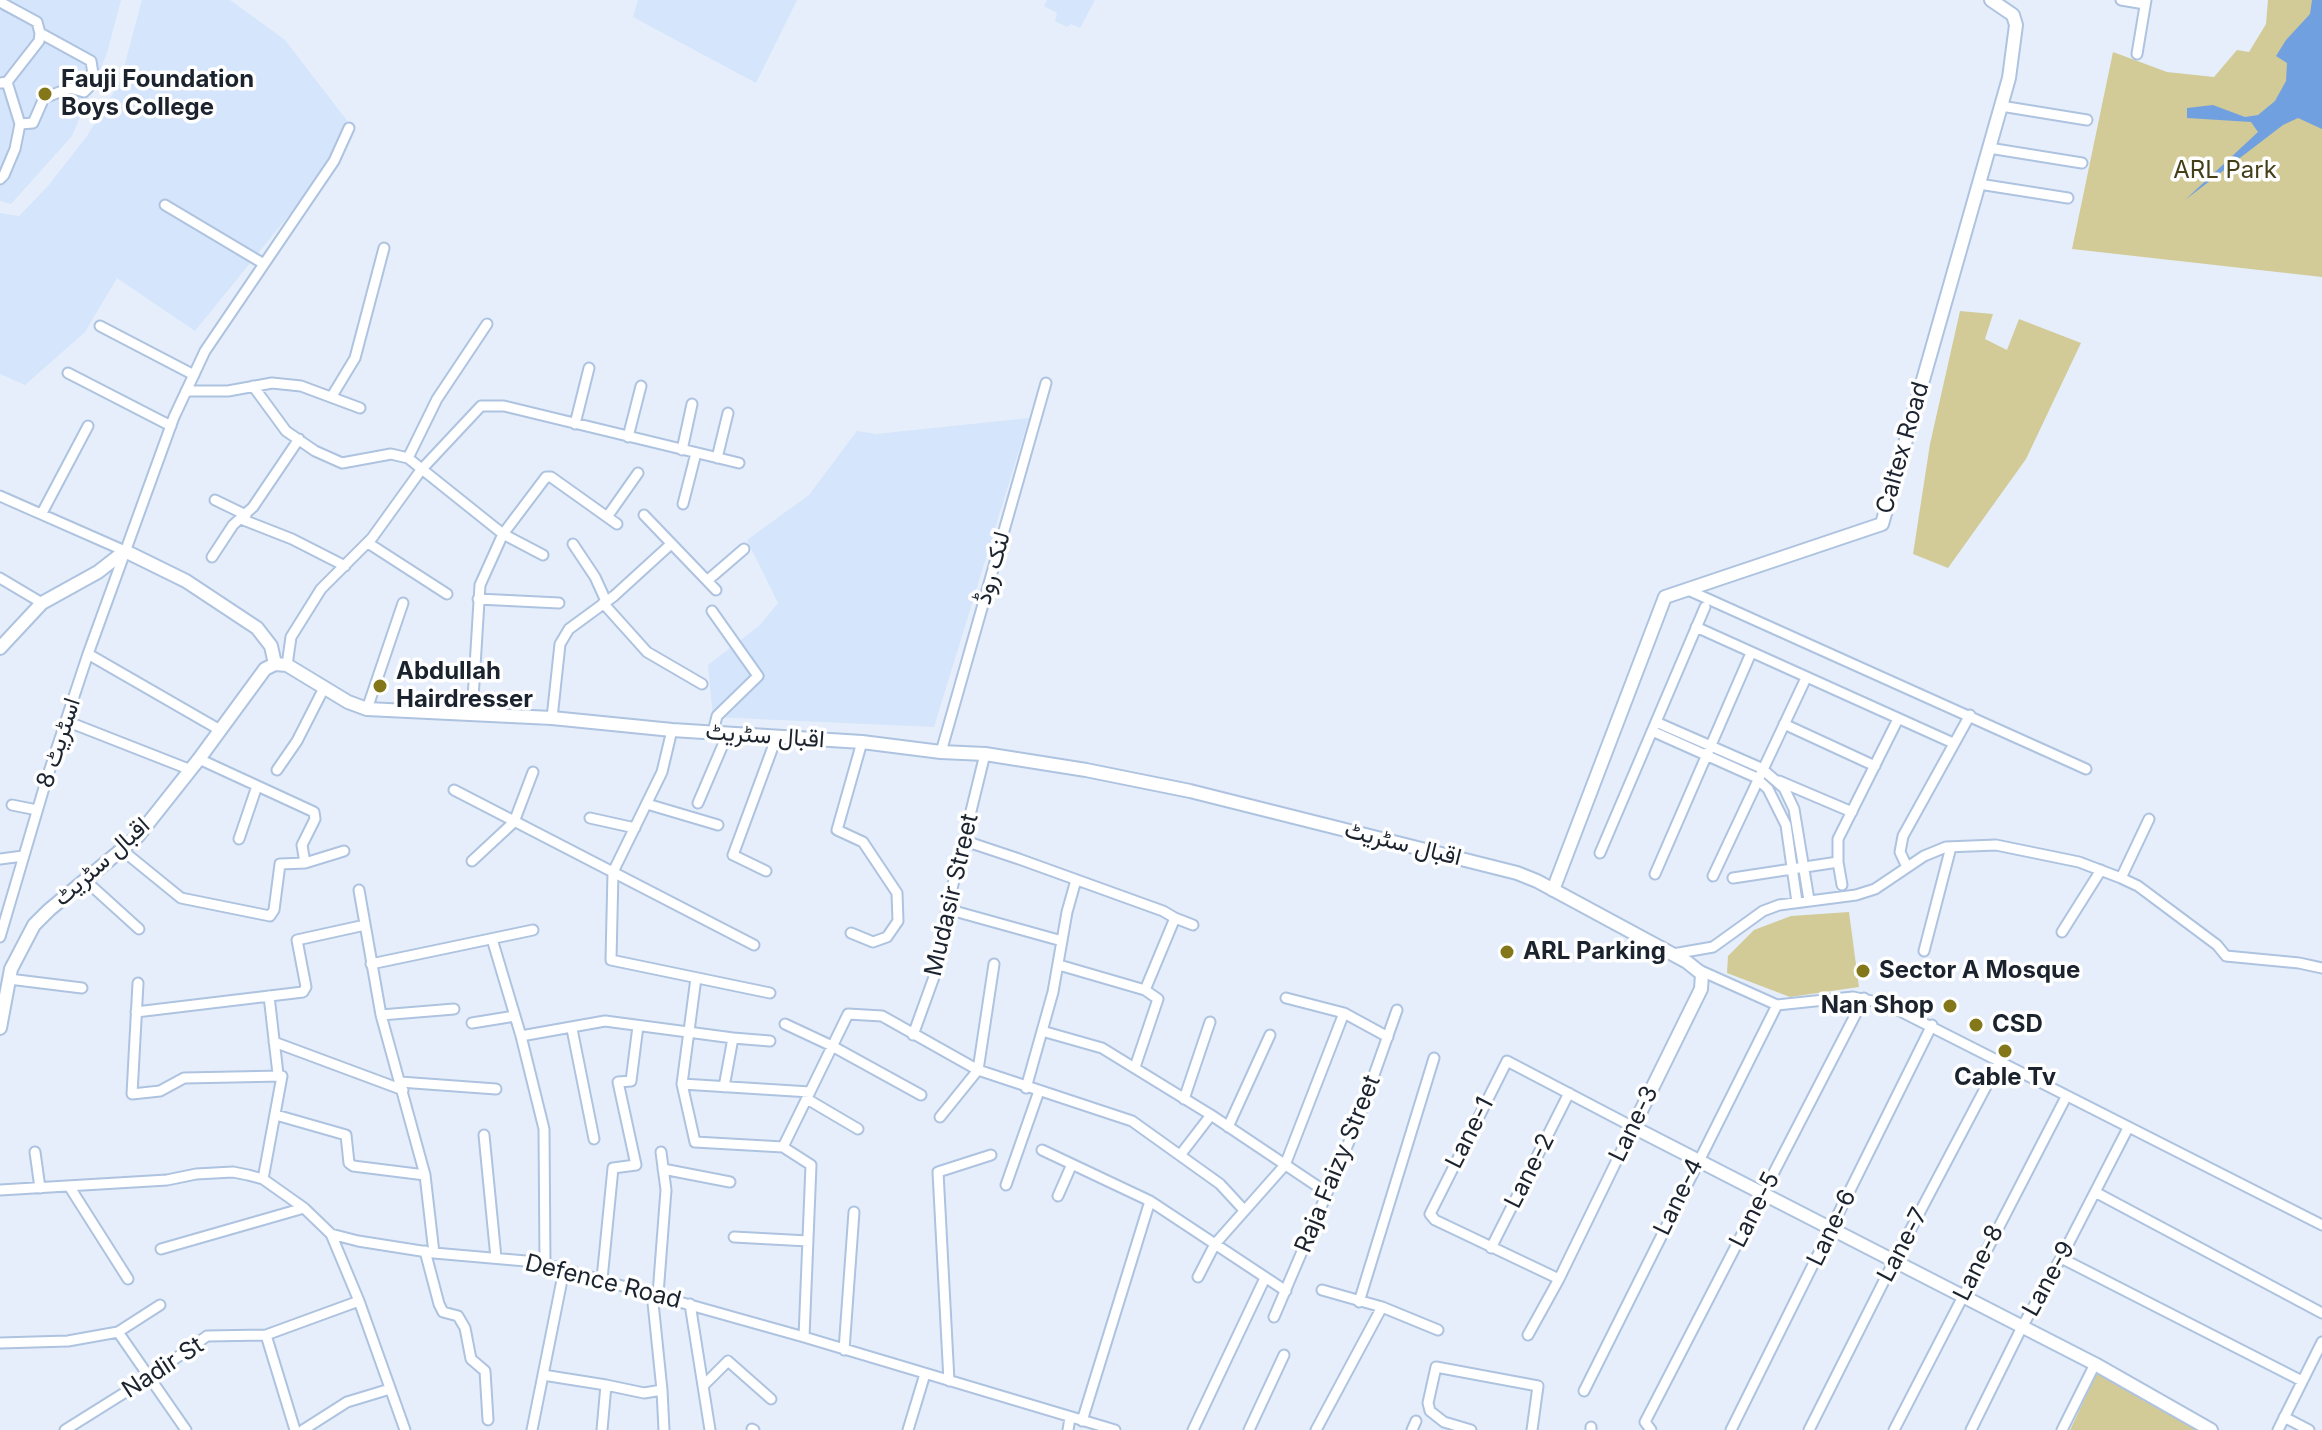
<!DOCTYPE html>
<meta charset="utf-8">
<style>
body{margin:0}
canvas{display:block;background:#e5eefa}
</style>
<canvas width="2322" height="1430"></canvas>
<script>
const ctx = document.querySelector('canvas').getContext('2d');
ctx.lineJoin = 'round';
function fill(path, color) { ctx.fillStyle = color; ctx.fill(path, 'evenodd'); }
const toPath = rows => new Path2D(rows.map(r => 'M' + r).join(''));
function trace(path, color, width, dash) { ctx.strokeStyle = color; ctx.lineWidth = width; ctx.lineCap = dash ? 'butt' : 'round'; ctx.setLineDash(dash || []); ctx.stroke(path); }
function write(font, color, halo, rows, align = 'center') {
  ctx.font = font + ' Inter,Vazirmatn,sans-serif'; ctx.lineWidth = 7; ctx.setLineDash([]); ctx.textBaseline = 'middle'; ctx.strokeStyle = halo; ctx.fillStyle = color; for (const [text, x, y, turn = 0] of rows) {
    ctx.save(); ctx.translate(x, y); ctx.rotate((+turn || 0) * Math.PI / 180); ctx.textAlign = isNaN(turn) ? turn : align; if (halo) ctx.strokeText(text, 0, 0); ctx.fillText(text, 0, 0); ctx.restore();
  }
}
const built = toPath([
 [0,0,121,0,107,53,72,136,11,204,0,201],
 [142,0,230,0,285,40,348,122,324,172,195,331,117,278,85,332,25,385,0,374,0,213,19,216,48,186,87,136,120,82],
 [638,0,797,0,756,83,633,17],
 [1047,0,1095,0,1080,28,1071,24,1067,27,1055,21,1057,13,1044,6],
 [1029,418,934,727,713,717,708,665,759,626,778,603,747,540,809,495,857,431,876,434]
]);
const green = toPath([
 [2268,0,2322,0,2322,277,2072,249,2113,52,2167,72,2214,77,2237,50,2249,52,2266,24],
 [1960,311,1993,314,1985,339,2007,350,2019,319,2081,343,2026,459,1948,568,1913,554,1930,444],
 [1849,912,1859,987,1790,997,1727,973,1728,956,1754,930,1791,916],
 [2097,1373,2202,1428,2201,1430,2070,1430]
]);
const water = toPath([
 [2312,0,2322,0,2322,129,2298,118,2283,125,2185,200,2258,132,2251,122,2187,118,2187,108,2213,105,2245,117,2258,115,2275,101,2286,81,2287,63,2276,56,2286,40,2310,14]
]);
const minor = toPath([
 [2121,0,2145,4],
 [0,2,37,22,40,33,39,41,7,82,0,83],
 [2137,54,2146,0],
 [7,82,20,124,33,123,44,98,70,88,84,92,89,87,93,74,91,61,40,33],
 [2001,106,2087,120],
 [1989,148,2082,163],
 [0,179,4,175,15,149,20,124],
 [1979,184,2068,198],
 [165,205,264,264],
 [100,326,194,375],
 [68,373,171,426],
 [253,386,286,431,315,451,342,463,391,454,408,458,503,534,543,555],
 [186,391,228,391,272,383,301,386,360,408],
 [332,396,355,358,384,248],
 [575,424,589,368],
 [628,437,641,386],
 [682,450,692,404],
 [408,458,437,399,487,324],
 [717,458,728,413],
 [0,496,125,551],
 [215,500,246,515],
 [683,504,696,453],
 [42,513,88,426],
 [644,515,716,590],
 [607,517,638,473],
 [241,519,292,539,345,566],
 [368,543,447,594],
 [573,544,595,577,606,601],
 [212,557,233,525,253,507,299,439],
 [0,578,42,603],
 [708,580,744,549],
 [1688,590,2086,769],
 [478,599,559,603],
 [603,603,647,652,702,684],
 [712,611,758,676,717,716,713,732],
 [1696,627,1953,743],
 [88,654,220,730],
 [287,665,291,637,321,589,372,538,421,470,481,406,504,406,739,463],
 [367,709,403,603],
 [472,715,480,585,503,534,546,477,551,477,617,524],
 [552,718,560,644,569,629,614,596,671,544],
 [66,721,191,770],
 [1656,722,1761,768,1784,788,1794,809,1809,900],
 [1784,724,1875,766],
 [672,730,662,772,613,872,611,960,770,993],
 [1652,731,1755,777,1768,789,1786,825,1797,902],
 [941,752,1046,383],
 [199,759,314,812,315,819,302,845,305,863,344,851],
 [277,770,297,741,324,688],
 [1779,781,1852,812],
 [454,790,754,945],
 [698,803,728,733],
 [647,804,718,825],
 [12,805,37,810],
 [590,818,635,828],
 [239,839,257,786],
 [963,847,971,843,1019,859,1163,911,1175,918,1145,990],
 [122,850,181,898,270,916,274,910,280,864,305,863],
 [1600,853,1705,607],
 [0,859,23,856],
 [472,861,514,822,533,772],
 [1907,867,1900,852,1903,836,1970,715],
 [766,871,733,855,777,736],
 [1655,874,1751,653],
 [1713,876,1806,678],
 [1733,878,1838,862],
 [2121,878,2149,819],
 [86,881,139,929],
 [1842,885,1838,862,1838,839,1898,719],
 [359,890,381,1015,425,1175,434,1253],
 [947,909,1062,941],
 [1175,918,1193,925],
 [2062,932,2101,870],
 [851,933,873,942,887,937,898,921,897,893,863,842,837,830,862,742],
 [0,937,46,781,88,654,174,417,205,351,334,161,349,128],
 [492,939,521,1036,544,1129,545,1265],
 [1924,951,1951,847],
 [1673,954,1713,947,1763,911,1779,905,1856,895,1875,889,1924,856,1946,847,1996,845,2079,862,2121,878,2138,886,2217,945,2226,956,2299,963,2322,968],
 [371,964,533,930],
 [1059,965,1145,990,1158,999,1135,1067],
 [1699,970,1777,1005,1853,997,1886,1004,2322,1225],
 [696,978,682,1084,695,1142,783,1147,811,1165,804,1337],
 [9,979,82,988],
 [138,983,132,1094,160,1091,184,1078,282,1076,263,1179],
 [269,996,278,1074],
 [1286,998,1344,1013,1388,1037],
 [136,1012,303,992,306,987,297,940,365,925],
 [381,1015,454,1009],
 [472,1023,515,1016],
 [785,1024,832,1046,921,1095],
 [572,1029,594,1139],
 [1042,1031,1102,1048,1211,1115,1326,1192],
 [913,1035,934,977,947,909,985,754],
 [521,1036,605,1021,733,1038,770,1041],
 [274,1042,403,1090],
 [400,1082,496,1089],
 [682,1084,810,1092],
 [724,1087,733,1038],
 [1026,1088,1053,992,1067,912,1076,880],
 [807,1099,858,1129],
 [1184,1099,1210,1022],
 [276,1115,346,1135,349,1163,353,1166,425,1175],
 [940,1117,978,1070,994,964],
 [1228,1127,1270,1035],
 [484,1135,496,1258],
 [783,1147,848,1014,882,1016,978,1070,1132,1121,1220,1184,1243,1209],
 [1042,1150,1150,1201,1286,1291],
 [35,1152,40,1188],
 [1181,1154,1211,1115],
 [663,1169,730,1182],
 [1006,1185,1039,1091],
 [69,1186,128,1279],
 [0,1190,167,1180,196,1174,233,1172,248,1175,263,1179,304,1208,331,1234,358,1241,434,1253,537,1262,804,1337,1115,1430],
 [2095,1192,2322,1313],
 [1058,1196,1072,1164],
 [331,1234,359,1301,405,1430],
 [734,1237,808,1241],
 [1491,1248,1569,1093],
 [161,1249,304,1208],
 [425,1251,439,1304,443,1312,458,1316,465,1328,471,1359,485,1371,488,1420],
 [2061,1258,2302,1381],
 [1198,1277,1215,1244,1285,1165,1344,1013],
 [602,1279,613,1168,636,1165,618,1082,631,1081,638,1026],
 [1322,1290,1382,1307],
 [652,1293,662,1390],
 [658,1294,666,1190,661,1152],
 [1359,1302,1434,1058],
 [690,1304,710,1430],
 [1274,1317,1357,1123,1397,1010],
 [118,1332,186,1430],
 [266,1335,295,1430],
 [1528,1335,1559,1279,1435,1220,1430,1214,1507,1061,1633,1127,1559,1279],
 [0,1343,68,1341,118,1332,160,1305],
 [844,1350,854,1212],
 [543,1375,606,1385,602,1430],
 [949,1381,938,1172,991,1155],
 [606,1385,644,1393,662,1390,664,1430],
 [703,1386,728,1361,771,1399],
 [1584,1391,1777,1005],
 [2284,1417,2309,1430],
 [1082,1421,1150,1201],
 [1591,1427,1591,1430],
 [752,1429,754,1430],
 [65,1430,148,1378,207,1336,266,1335,359,1301],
 [303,1430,347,1402,390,1389],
 [532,1430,564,1270],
 [908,1430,925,1374],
 [1068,1430,1070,1418],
 [1193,1430,1265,1278],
 [1249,1430,1284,1355],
 [1316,1430,1382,1307,1438,1330],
 [1412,1430,1416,1421],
 [1471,1430,1444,1422,1430,1411,1428,1403,1436,1367,1538,1386,1532,1430],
 [1651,1430,1645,1422,1864,998],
 [1731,1430,1932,1025],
 [1809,1430,1894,1261,1999,1062],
 [1894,1430,2066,1097],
 [1971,1430,2022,1327,2061,1258,2128,1128],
 [2062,1430,2095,1364],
 [2278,1430,2322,1342]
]);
const tertiary = toPath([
 [0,648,42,603,98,572,125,551,186,581,257,628,271,646,275,664],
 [1553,890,1665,597,1882,524,2009,78,2016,25,2013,15,1991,0],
 [0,1028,11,969,34,925,49,910,138,836,199,759,265,669,275,664,287,665,348,702,367,709,552,718,672,730,862,742,941,752,985,754,1086,770,1190,791,1517,873,1537,881,1687,962,1702,974,1701,989,1633,1127,2095,1364,2211,1430]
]);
const markers = [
 [45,94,8,"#83771a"],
 [380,686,8,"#83771a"],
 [1507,952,8,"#83771a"],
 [1863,971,8,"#83771a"],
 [1950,1006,8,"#83771a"],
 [1976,1025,8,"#83771a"],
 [2005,1051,8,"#83771a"]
];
const poiNames = [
 ["Fauji Foundation",61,80],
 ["Boys College",61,108],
 ["Abdullah",396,672],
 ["Hairdresser",396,700],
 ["ARL Parking",1523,952],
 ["Sector A Mosque",1879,971],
 ["Nan Shop",1934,1006,"right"],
 ["CSD",1992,1025],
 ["Cable Tv",2005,1078,"center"]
];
const parkNames = [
 ["ARL Park",2225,171]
];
const streetNames = [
 ["Caltex Road",1903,448,-74],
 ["لنک روڈ",993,568,-74],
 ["اقبال سٹریٹ",765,736,4],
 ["اسٹریٹ 8",59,743,-72],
 ["اقبال سٹریٹ",1403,844,14],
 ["اقبال سٹریٹ",102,862,-42],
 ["Mudasir Street",952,895,-77],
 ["Lane-3",1634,1124,-64],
 ["Lane-1",1470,1133,-63],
 ["Raja Faizy Street",1338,1164,-68],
 ["Lane-2",1530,1171,-63],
 ["Lane-4",1679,1197,-64],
 ["Lane-5",1755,1210,-63],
 ["Lane-6",1832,1228,-64],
 ["Lane-7",1903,1245,-62],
 ["Lane-8",1979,1263,-63],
 ["Lane-9",2049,1279,-61],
 ["Defence Road",603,1282,14],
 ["Nadir St",163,1368,-33]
];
fill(built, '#d5e5fb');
fill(green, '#d2cb98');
fill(water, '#71a0e0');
trace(minor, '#aec3e0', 13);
trace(tertiary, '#aec3e0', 16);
trace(minor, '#fff', 9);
trace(tertiary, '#fff', 12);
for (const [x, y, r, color] of markers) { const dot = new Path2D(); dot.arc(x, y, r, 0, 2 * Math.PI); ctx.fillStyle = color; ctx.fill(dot); trace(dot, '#fff', 3); }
write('bold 24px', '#1b232e', '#fff', poiNames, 'left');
write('24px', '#443f19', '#fff', parkNames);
write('24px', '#1b232e', '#fff', streetNames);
</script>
